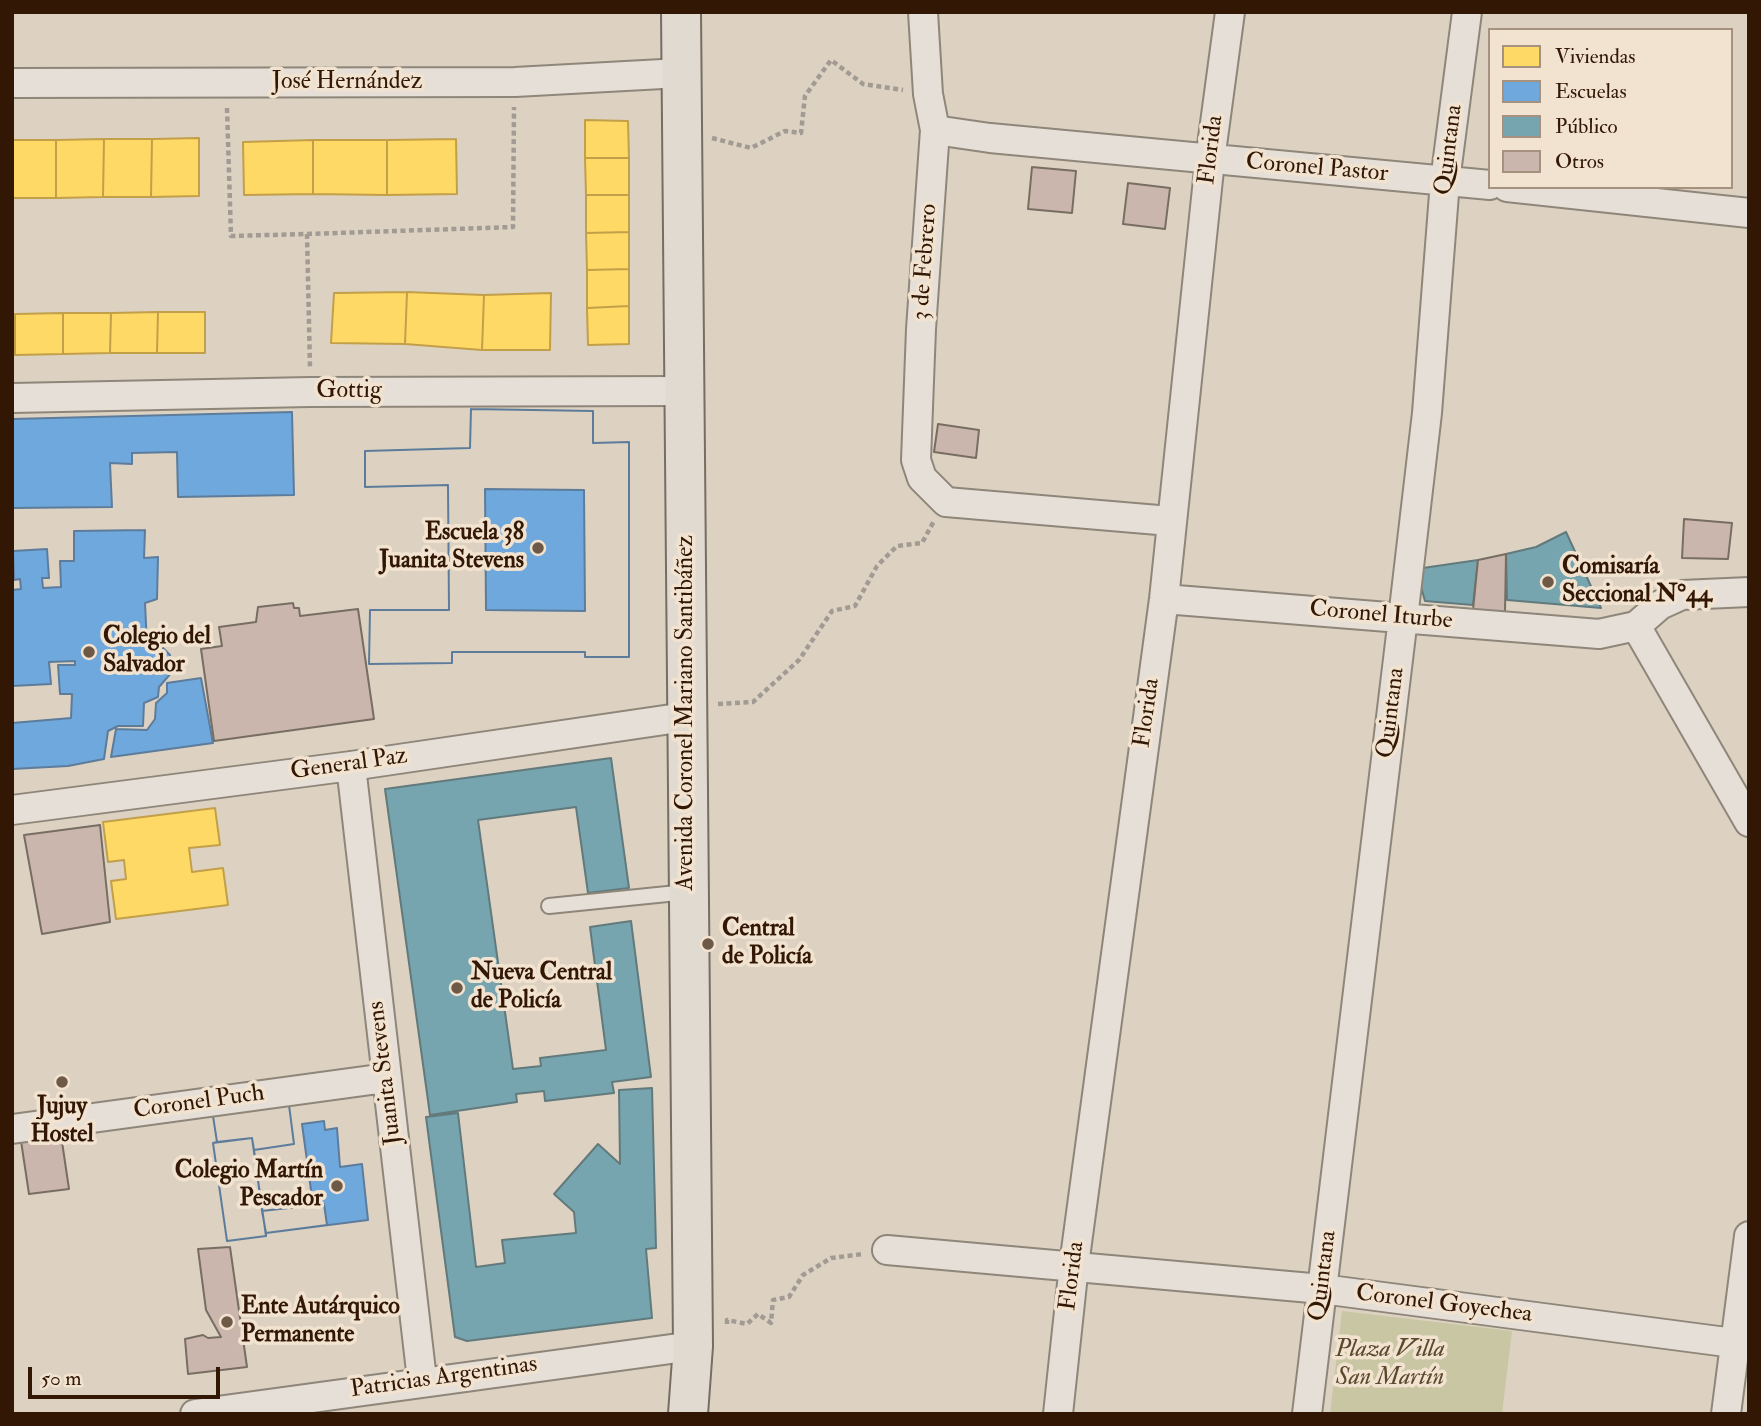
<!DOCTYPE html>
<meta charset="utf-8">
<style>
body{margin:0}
#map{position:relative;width:1761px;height:1426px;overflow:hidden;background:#ddd2c2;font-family:"IM FELL Double Pica",serif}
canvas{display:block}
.frame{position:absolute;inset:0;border:14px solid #321704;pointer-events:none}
.legend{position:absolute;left:1488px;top:28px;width:245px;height:161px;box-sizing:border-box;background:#f1e3d0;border:2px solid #a5917e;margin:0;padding:9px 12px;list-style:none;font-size:21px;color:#321704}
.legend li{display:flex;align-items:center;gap:14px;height:35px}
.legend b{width:35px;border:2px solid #a5917e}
.scale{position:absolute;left:28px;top:1367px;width:192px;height:32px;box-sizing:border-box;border:4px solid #321704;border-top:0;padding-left:9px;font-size:21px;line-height:24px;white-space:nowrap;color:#321704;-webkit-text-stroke:5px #f1e3d0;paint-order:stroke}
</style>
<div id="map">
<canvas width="1761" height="1426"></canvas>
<div class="frame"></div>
<ul class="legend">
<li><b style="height:19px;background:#ffd966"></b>Viviendas</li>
<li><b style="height:19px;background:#6fa8dc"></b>Escuelas</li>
<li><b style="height:19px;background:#76a5af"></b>Público</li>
<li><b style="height:19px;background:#cab6ad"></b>Otros</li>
</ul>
<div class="scale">50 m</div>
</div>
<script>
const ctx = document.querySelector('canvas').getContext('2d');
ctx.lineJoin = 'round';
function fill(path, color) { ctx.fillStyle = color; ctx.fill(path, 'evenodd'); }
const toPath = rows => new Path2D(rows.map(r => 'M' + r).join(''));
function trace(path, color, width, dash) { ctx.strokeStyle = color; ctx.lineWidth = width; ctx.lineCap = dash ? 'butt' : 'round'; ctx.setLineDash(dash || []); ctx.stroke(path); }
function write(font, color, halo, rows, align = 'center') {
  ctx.font = font + ' "IM FELL Double Pica",serif'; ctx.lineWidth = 7; ctx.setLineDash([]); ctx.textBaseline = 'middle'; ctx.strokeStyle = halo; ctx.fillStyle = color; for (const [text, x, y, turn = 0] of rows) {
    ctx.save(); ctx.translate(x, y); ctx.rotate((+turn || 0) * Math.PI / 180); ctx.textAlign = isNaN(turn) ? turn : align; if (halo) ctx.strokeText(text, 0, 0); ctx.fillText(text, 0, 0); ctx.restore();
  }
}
const green = toPath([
 [1342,1311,1512,1331,1502,1414,1330,1414]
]);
const homes = toPath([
 [585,120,628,121,629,158,585,158,585,120],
 [199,138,199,196,151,197,152,139,199,138],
 [104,139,103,197,56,198,56,140,104,139],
 [104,139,152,139,151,197,103,197,104,139],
 [456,139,457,194,387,195,387,140,456,139],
 [12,140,56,140,56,198,12,198,12,140],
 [313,140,313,194,244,195,243,142,313,140],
 [313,140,387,140,387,195,313,194,313,140],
 [585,158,629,158,629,195,586,195,585,158],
 [586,195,629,195,629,232,586,233,586,195],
 [629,232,629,269,587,270,586,233,629,232],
 [629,269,629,306,587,308,587,270,629,269],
 [407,292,405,344,331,343,334,293,407,292],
 [407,292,484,295,482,350,405,344,407,292],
 [551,293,550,350,482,350,484,295,551,293],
 [629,306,629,344,588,345,587,308,629,306],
 [158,312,157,353,110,353,111,313,158,312],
 [158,312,205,312,205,353,157,353,158,312],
 [63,313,111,313,110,353,63,354,63,313],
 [63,313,63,354,15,355,15,314,63,313],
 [12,314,15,314,15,355,12,355,12,314],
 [215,808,220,845,189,848,192,872,223,868,228,905,116,919,111,881,126,879,124,860,108,862,103,822,215,808]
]);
const schools = toPath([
 [471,409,593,411,593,443,629,442,629,657,585,657,585,652,452,652,452,663,369,664,370,610,449,610,448,485,365,487,365,451,470,448,471,409],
 [485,489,584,490,585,611,486,610,485,489],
 [471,409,593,411,593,443,629,442,629,657,585,657,585,652,452,652,452,663,369,664,370,610,449,610,448,485,365,487,365,451,470,448,471,409],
 [292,412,294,495,178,497,177,452,132,453,132,464,110,463,112,507,12,508,12,419,292,412],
 [145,530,144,558,158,557,157,599,145,603,147,645,163,648,170,655,172,672,159,687,158,697,144,703,143,726,118,726,108,731,104,759,68,766,12,769,12,723,71,718,72,694,60,694,58,665,75,665,75,661,49,662,51,684,12,686,12,590,21,589,20,579,14,580,13,551,47,549,49,578,42,578,43,588,61,587,60,561,74,561,74,531,145,530],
 [201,678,213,743,111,757,116,729,147,730,155,719,156,703,167,693,167,683,201,678],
 [289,1105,294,1144,254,1150,262,1211,313,1205,302,1124,324,1121,325,1130,337,1128,340,1167,362,1164,368,1220,266,1233,266,1236,227,1241,213,1143,217,1142,213,1116,289,1105],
 [289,1105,294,1144,254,1150,252,1138,217,1142,213,1116,289,1105],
 [252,1138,266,1236,227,1241,213,1143,252,1138],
 [324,1204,327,1225,266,1233,262,1211,324,1204]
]);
const public = toPath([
 [1566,532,1601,608,1507,600,1506,554,1536,547,1566,532],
 [1478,560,1473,605,1425,601,1416,569,1478,560],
 [611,758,629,888,588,893,576,807,478,820,513,1069,541,1066,540,1058,606,1050,590,927,631,921,651,1077,612,1082,614,1093,545,1101,544,1091,516,1094,517,1102,430,1115,385,789,611,758],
 [652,1088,656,1248,646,1249,652,1318,467,1341,455,1337,426,1117,458,1113,476,1267,505,1263,502,1240,576,1233,574,1212,554,1194,598,1144,620,1164,619,1090,652,1088]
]);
const building = toPath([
 [1032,167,1076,171,1072,213,1028,209,1032,167],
 [1128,183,1170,188,1165,229,1123,224,1128,183],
 [938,424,979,430,976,458,934,452,938,424],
 [1684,519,1732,523,1728,559,1682,558,1684,519],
 [1506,554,1505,612,1473,610,1478,560,1506,554],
 [293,603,294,608,299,608,300,616,358,609,374,719,214,741,201,649,222,646,219,627,256,622,258,607,293,603],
 [100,825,110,922,42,934,24,835,100,825],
 [61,1135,69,1189,29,1194,21,1141,61,1135],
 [230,1247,247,1367,188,1374,185,1339,203,1335,208,1338,221,1337,206,1310,198,1249,230,1247]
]);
const path = toPath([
 [227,108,231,236,307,234,310,368],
 [712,138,751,148,785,131,801,133,805,96,831,60,863,84,903,90],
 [307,234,513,227,514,107],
 [718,704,753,702,799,660,832,611,855,606,877,566,897,546,922,543,934,521],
 [727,1324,727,1320,747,1324,758,1314,771,1323,773,1300,789,1297,803,1275,831,1258,863,1254]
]);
const lane = toPath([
 [549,906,687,892]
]);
const street = toPath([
 [923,12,928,94,935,130,921,329,916,460,922,478,946,502,1170,521],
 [12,83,515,82,681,73],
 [935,130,990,138,1490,185],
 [1507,187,1749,213],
 [12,398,310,392,685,391],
 [1164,599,1599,634,1636,626,1660,605,1682,595,1749,592],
 [1636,626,1749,822],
 [351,766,422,1380],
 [12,810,351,766,685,717],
 [12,1129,386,1078],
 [887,1250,1322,1289,1749,1345],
 [195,1414,693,1346],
 [1058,1414,1074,1265,1164,599,1210,160,1230,12],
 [1307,1414,1403,618,1427,413,1445,181,1467,12],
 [1726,1414,1749,1236]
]);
const primary = toPath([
 [681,12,693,1346,688,1414]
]);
const markers = [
 [538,548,7,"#6e5846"],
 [1548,582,7,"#6e5846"],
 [89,652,7,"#6e5846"],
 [708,944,7,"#6e5846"],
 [457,988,7,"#6e5846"],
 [62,1082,7,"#6e5846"],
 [337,1186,7,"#6e5846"],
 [227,1322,7,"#6e5846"]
];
const streetNames = [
 ["José Hernández",347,83],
 ["Florida",1212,150,-83],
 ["Quintana",1450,150,-83],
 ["Coronel Pastor",1317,169,5],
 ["3 de Febrero",926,262,-86],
 ["Gottig",349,392],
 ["Coronel Iturbe",1381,616,5],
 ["Avenida Coronel Mariano Santibáñez",687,713,-90],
 ["Florida",1148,713,-82],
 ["Quintana",1392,713,-83],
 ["General Paz",349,765,-8],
 ["Juanita Stevens",386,1073,-97],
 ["Coronel Puch",199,1103,-8],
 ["Florida",1073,1276,-83],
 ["Quintana",1324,1276,-83],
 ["Coronel Goyechea",1444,1305,7],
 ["Patricias Argentinas",444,1378,-8]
];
const poiNames = [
 ["Escuela 38",524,534,"right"],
 ["Juanita Stevens",524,562,"right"],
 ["Comisaría",1562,568],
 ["Seccional N°44",1562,596],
 ["Colegio del",103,638],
 ["Salvador",103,666],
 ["Central",722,930],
 ["de Policía",722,958],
 ["Nueva Central",471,974],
 ["de Policía",471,1002],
 ["Jujuy",62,1108,"center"],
 ["Hostel",62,1136,"center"],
 ["Colegio Martín",323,1172,"right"],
 ["Pescador",323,1200,"right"],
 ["Ente Autárquico",241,1308],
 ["Permanente",241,1336]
];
const parkNames = [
 ["Plaza Villa",1390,1351],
 ["San Martín",1390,1379]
];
fill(green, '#c9c6a4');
fill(homes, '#ffd966');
trace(homes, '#c29f49', 2);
fill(schools, '#6fa8dc');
trace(schools, '#5d7c9b', 2);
fill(public, '#76a5af');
trace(public, '#627a7c', 2);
fill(building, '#cab6ad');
trace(building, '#776d62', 2);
trace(lane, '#8f867a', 18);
trace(street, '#8f867a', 32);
trace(primary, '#776d62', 42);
trace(path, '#a29b93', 4.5, [5, 3.5]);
trace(lane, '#e5dfd7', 14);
trace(street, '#e5dfd7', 28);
trace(primary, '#e0dad0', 38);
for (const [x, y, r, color] of markers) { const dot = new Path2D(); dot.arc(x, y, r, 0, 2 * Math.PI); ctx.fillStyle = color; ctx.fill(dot); trace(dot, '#f1e3d0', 2.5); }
write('24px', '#321704', '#f1e3d0', streetNames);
write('bold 24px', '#321704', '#f1e3d0', poiNames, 'left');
write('italic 24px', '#5a492d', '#f1e3d0', parkNames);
</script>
